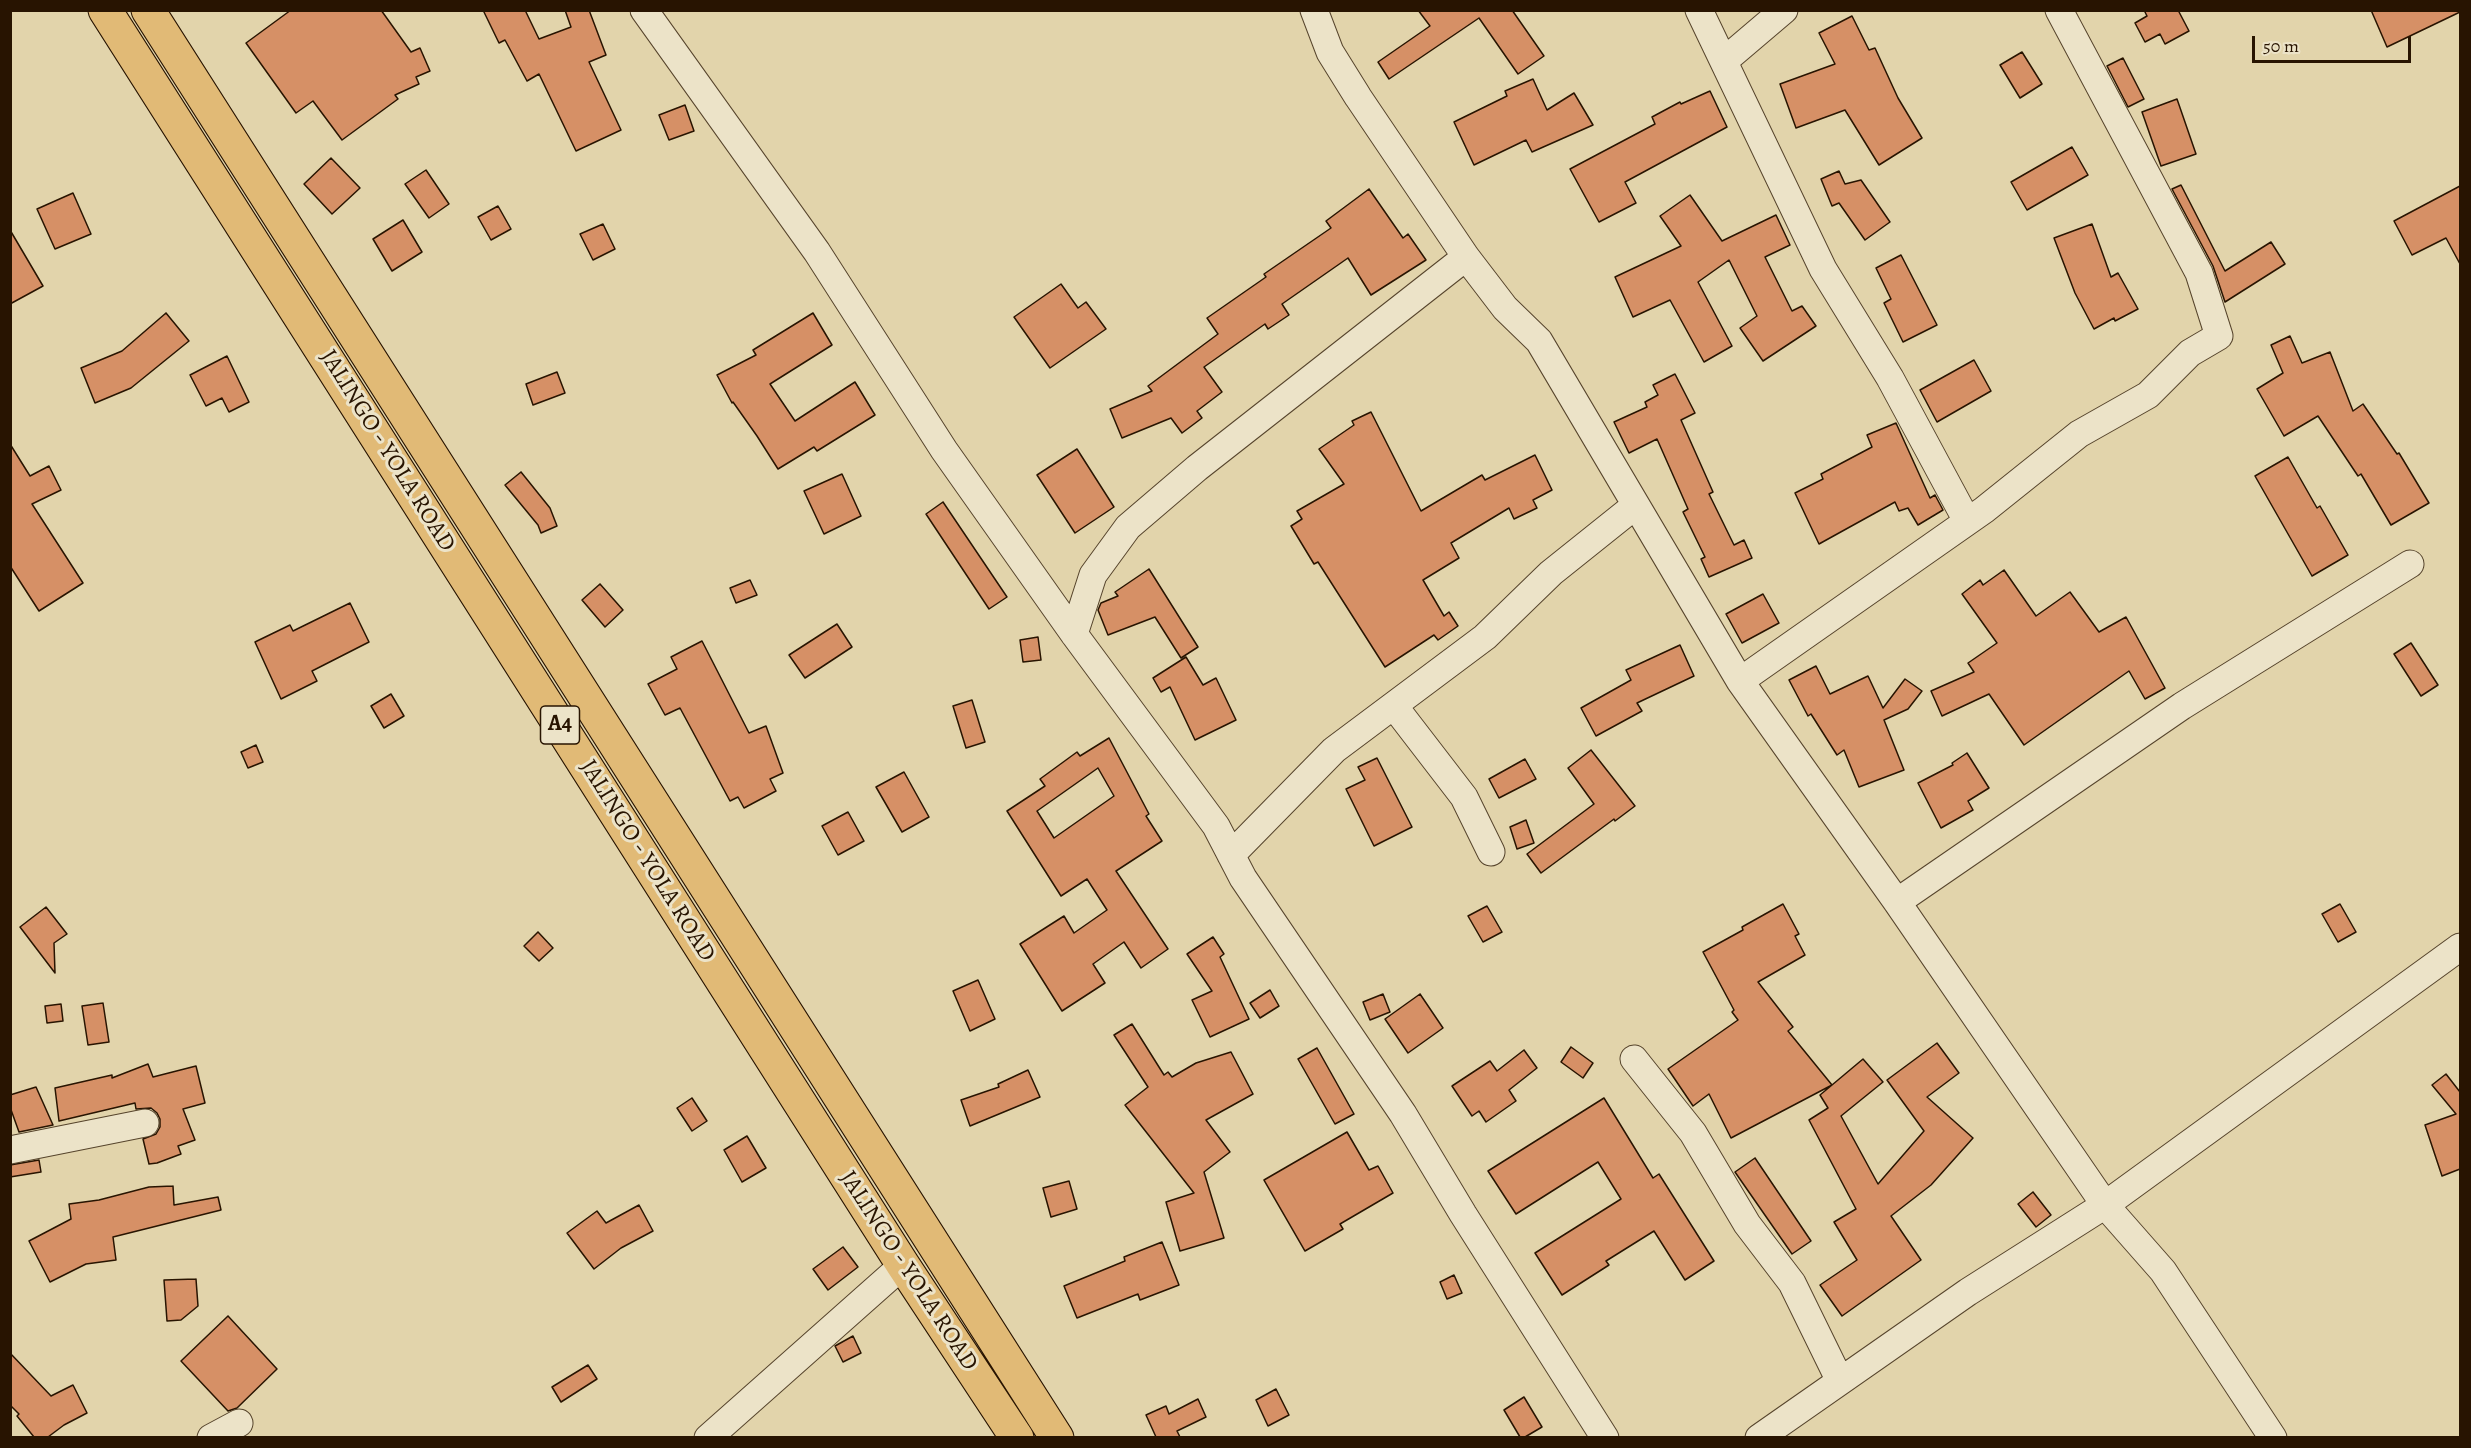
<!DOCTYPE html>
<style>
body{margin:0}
#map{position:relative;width:2471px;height:1448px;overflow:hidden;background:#e2d4ab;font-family:Alegreya,serif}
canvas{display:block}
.frame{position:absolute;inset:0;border:12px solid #281401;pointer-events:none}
.scale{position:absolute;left:2252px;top:36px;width:159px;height:27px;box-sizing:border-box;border:3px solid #281401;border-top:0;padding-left:8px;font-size:18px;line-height:21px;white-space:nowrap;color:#281401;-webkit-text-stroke:4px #ece3c8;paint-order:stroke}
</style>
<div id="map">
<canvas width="2471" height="1448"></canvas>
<div class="frame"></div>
<div class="scale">50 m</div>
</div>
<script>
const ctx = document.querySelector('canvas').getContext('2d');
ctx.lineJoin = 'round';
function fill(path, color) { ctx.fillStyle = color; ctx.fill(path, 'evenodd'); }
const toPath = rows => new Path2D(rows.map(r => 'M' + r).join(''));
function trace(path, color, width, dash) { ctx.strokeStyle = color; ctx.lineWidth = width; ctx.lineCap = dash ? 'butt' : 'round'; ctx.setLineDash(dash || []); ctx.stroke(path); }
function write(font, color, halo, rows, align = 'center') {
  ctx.font = font + ' Alegreya,serif'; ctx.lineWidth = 6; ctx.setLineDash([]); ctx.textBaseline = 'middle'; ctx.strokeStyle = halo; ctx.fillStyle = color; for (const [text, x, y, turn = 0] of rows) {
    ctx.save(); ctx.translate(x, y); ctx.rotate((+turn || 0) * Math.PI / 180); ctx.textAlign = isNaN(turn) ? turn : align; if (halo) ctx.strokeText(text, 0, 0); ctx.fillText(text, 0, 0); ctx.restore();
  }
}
const building = toPath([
 [291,10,381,10,411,52,420,48,430,71,416,77,419,84,395,95,398,99,342,140,313,101,296,113,246,43,291,10],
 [483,10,525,10,539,39,571,27,565,10,589,10,606,55,589,62,621,130,576,151,539,74,527,81,505,40,499,43,483,10],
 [1418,10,1512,10,1544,56,1518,74,1479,18,1389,79,1378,62,1430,26,1418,10],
 [2144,10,2178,10,2189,31,2165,44,2160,34,2145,42,2135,23,2147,16,2144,10],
 [2371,10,2460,10,2460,12,2387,47,2371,10],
 [1852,16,1869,50,1875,48,1898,98,1922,138,1879,165,1845,110,1796,128,1780,84,1835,64,1819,33,1852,16],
 [2022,52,2042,84,2020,98,2000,65,2022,52],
 [2123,58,2144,99,2128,107,2107,66,2123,58],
 [1533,79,1547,110,1574,93,1593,125,1532,152,1526,140,1474,165,1454,122,1507,96,1505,91,1533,79],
 [1710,91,1727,127,1625,182,1636,203,1599,222,1570,169,1655,124,1652,117,1680,102,1681,104,1710,91],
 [2177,99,2196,154,2161,166,2142,112,2177,99],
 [685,105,694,131,669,140,659,115,685,105],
 [2072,147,2088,175,2027,210,2011,182,2072,147],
 [331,158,360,188,332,214,304,184,331,158],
 [426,170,449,204,429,218,405,184,426,170],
 [1839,171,1845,184,1861,180,1890,222,1865,240,1839,203,1832,206,1821,179,1839,171],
 [2181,185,2225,271,2271,242,2285,264,2225,302,2213,266,2172,189,2181,185],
 [2460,186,2460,264,2446,238,2412,255,2394,221,2460,186],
 [1369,189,1403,238,1408,234,1426,260,1371,295,1348,258,1282,304,1289,315,1268,329,1265,324,1204,367,1222,392,1197,411,1202,418,1182,433,1171,418,1122,438,1110,409,1152,391,1148,386,1218,334,1207,318,1266,277,1264,274,1331,228,1326,221,1369,189],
 [73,193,91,234,55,249,37,209,73,193],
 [1690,195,1722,241,1776,215,1790,245,1765,257,1792,311,1802,306,1816,326,1763,361,1740,328,1757,316,1729,260,1698,282,1732,346,1704,362,1670,300,1633,317,1615,277,1681,246,1660,216,1690,195],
 [498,206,511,229,491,240,478,217,498,206],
 [403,220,422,252,392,271,373,239,403,220],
 [603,224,615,249,593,260,580,234,603,224],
 [2092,224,2111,277,2118,273,2138,309,2115,321,2114,318,2094,329,2075,293,2054,238,2092,224],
 [10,230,43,286,10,304,10,230],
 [1901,255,1937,325,1903,342,1884,303,1891,299,1876,268,1901,255],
 [1061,284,1078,308,1086,302,1106,329,1050,368,1014,317,1061,284],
 [166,313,189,341,131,388,95,403,81,368,122,351,166,313],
 [813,313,832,345,770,384,795,421,855,382,875,415,817,451,814,447,778,469,757,436,733,402,732,403,717,375,756,355,753,350,813,313],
 [2290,336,2302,363,2330,352,2353,411,2363,404,2397,454,2399,453,2429,503,2391,525,2361,474,2358,476,2318,416,2284,436,2257,389,2283,373,2271,345,2290,336],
 [227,356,249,402,229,412,222,398,206,406,190,375,227,356],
 [1974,360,1991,391,1937,422,1920,390,1974,360],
 [557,372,565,393,533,405,526,384,557,372],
 [1675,374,1695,413,1681,420,1713,492,1709,494,1734,545,1744,540,1752,558,1709,577,1701,559,1705,557,1683,512,1688,509,1657,439,1629,453,1614,422,1647,407,1645,402,1658,395,1653,385,1675,374],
 [1371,412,1421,511,1482,475,1485,480,1535,455,1552,490,1533,500,1537,508,1514,519,1509,508,1451,543,1459,558,1423,580,1444,616,1449,612,1458,626,1438,640,1434,635,1385,667,1318,562,1314,564,1291,526,1302,519,1297,511,1344,484,1319,449,1354,425,1352,421,1371,412],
 [1896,423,1930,498,1935,495,1943,510,1918,525,1908,508,1899,511,1895,502,1819,544,1795,493,1823,479,1821,474,1872,447,1867,435,1896,423],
 [10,444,30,476,49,466,61,490,32,504,83,583,39,611,10,566,10,444],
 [1077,449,1114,507,1075,533,1037,475,1077,449],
 [2288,457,2317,508,2320,506,2348,555,2312,576,2255,476,2288,457],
 [521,472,550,508,557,526,541,533,538,525,505,485,521,472],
 [842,474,861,516,824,534,804,491,842,474],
 [943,502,1007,597,989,609,926,514,943,502],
 [1149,569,1198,647,1181,658,1155,617,1108,635,1098,610,1101,603,1118,596,1115,592,1149,569],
 [2004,570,2036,616,2070,592,2099,632,2126,617,2165,688,2145,699,2129,671,2024,745,1989,694,1942,716,1931,691,1974,672,1968,663,1997,643,1962,594,1980,580,1983,585,2004,570],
 [750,580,757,595,736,603,730,588,750,580],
 [600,584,623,610,605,627,582,600,600,584],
 [1763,594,1779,623,1742,643,1726,614,1763,594],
 [350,603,369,642,312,671,317,681,281,699,255,642,290,625,293,631,350,603],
 [837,624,852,647,805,678,789,655,837,624],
 [1038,637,1041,660,1023,662,1020,640,1038,637],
 [702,641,749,733,766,726,783,773,770,779,776,791,744,808,738,797,730,801,680,708,665,715,648,684,677,669,671,657,702,641],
 [2411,643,2438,685,2421,696,2394,654,2411,643],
 [1680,645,1694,676,1637,703,1642,711,1596,736,1581,708,1631,680,1626,670,1680,645],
 [1186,657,1203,685,1216,678,1236,720,1195,740,1170,687,1161,692,1153,678,1186,657],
 [1816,666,1830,694,1868,676,1883,708,1905,679,1922,691,1908,709,1884,720,1904,770,1859,787,1844,750,1837,755,1811,714,1808,716,1789,680,1816,666],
 [391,694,404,716,384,728,371,706,391,694],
 [972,700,985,742,966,748,953,706,972,700],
 [1109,738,1149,814,1146,816,1162,841,1116,871,1168,949,1141,968,1124,942,1093,964,1105,983,1062,1011,1020,944,1064,916,1074,933,1107,910,1087,879,1061,896,1007,811,1045,786,1040,779,1077,752,1080,756,1109,738],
 [1098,768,1114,796,1054,838,1037,811,1098,768],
 [256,745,263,762,248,768,241,752,256,745],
 [1591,750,1635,806,1615,821,1614,819,1541,873,1527,854,1594,804,1568,768,1591,750],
 [1967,753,1989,788,1968,801,1973,810,1941,828,1918,783,1953,765,1952,763,1967,753],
 [1377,758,1412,827,1374,846,1346,789,1365,780,1358,767,1377,758],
 [1525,759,1536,779,1499,798,1489,779,1525,759],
 [904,772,929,817,902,832,876,787,904,772],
 [848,812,864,841,838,855,822,826,848,812],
 [1526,820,1534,843,1517,849,1510,827,1526,820],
 [1783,904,1799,934,1795,936,1805,955,1758,982,1793,1027,1788,1031,1832,1085,1863,1059,1883,1082,1841,1116,1878,1184,1924,1131,1887,1080,1937,1043,1959,1073,1927,1097,1973,1138,1931,1185,1891,1216,1921,1260,1842,1316,1820,1285,1857,1260,1834,1222,1856,1209,1809,1120,1828,1108,1820,1095,1832,1085,1731,1138,1709,1094,1693,1106,1668,1069,1738,1020,1732,1012,1734,1010,1703,952,1743,930,1742,927,1783,904],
 [2340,904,2356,932,2338,942,2322,914,2340,904],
 [1487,906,1502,932,1483,942,1468,916,1487,906],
 [46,907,67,934,54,943,55,973,20,927,46,907],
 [538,932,553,948,539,961,524,946,538,932],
 [1213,937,1224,954,1220,957,1249,1019,1210,1037,1192,1000,1212,991,1187,954,1213,937],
 [978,980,995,1019,970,1031,953,991,978,980],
 [1270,990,1279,1006,1260,1018,1250,1003,1270,990],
 [1383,994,1390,1012,1370,1020,1363,1002,1383,994],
 [1420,994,1443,1028,1408,1053,1385,1019,1420,994],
 [103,1003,109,1042,88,1045,82,1006,103,1003],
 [61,1004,63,1021,47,1023,45,1006,61,1004],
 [1132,1024,1164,1075,1168,1072,1172,1077,1196,1063,1231,1052,1253,1094,1206,1120,1230,1152,1204,1172,1224,1238,1180,1251,1166,1202,1194,1193,1125,1105,1148,1087,1114,1035,1132,1024],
 [1571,1047,1593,1063,1583,1078,1561,1062,1571,1047],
 [1317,1048,1354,1114,1335,1124,1298,1059,1317,1048],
 [1524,1050,1537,1068,1509,1090,1516,1101,1486,1122,1479,1111,1472,1116,1452,1086,1490,1061,1497,1071,1524,1050],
 [148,1064,153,1077,196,1066,205,1103,183,1109,195,1140,178,1146,181,1154,157,1163,149,1164,143,1139,156,1134,160,1127,160,1119,157,1113,151,1108,136,1109,135,1103,59,1121,55,1088,112,1075,112,1078,148,1064],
 [1028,1070,1040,1097,970,1126,961,1100,999,1087,998,1084,1028,1070],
 [2446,1074,2460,1092,2460,1169,2442,1176,2425,1125,2456,1114,2432,1085,2446,1074],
 [36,1087,53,1125,19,1132,10,1107,10,1095,36,1087],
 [692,1098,707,1121,692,1131,677,1108,692,1098],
 [1604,1098,1653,1178,1659,1174,1714,1261,1685,1280,1654,1231,1606,1261,1609,1265,1562,1295,1535,1253,1621,1199,1598,1162,1516,1214,1488,1171,1604,1098],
 [1347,1132,1369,1170,1378,1166,1393,1193,1340,1224,1343,1229,1305,1251,1264,1180,1347,1132],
 [747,1136,766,1168,742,1182,724,1150,747,1136],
 [1755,1158,1811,1241,1792,1254,1735,1172,1755,1158],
 [39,1160,41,1172,10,1177,10,1165,39,1160],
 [1069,1181,1077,1209,1051,1217,1043,1188,1069,1181],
 [173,1186,174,1205,218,1197,221,1210,113,1237,116,1260,86,1264,50,1282,29,1241,71,1219,69,1204,99,1200,149,1187,173,1186],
 [2033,1192,2051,1215,2036,1227,2018,1204,2033,1192],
 [639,1205,653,1231,621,1248,594,1269,567,1233,597,1211,606,1223,639,1205],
 [1162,1242,1179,1285,1140,1300,1138,1294,1077,1318,1064,1286,1125,1261,1124,1257,1162,1242],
 [843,1247,858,1267,828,1290,813,1269,843,1247],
 [1454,1275,1462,1293,1447,1299,1440,1282,1454,1275],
 [196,1279,198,1306,181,1320,167,1321,164,1280,196,1279],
 [228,1316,277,1369,237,1408,228,1411,181,1361,228,1316],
 [853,1336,861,1353,843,1362,835,1346,853,1336],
 [10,1353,51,1396,73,1385,87,1413,64,1425,48,1437,34,1437,17,1416,19,1414,10,1405,10,1353],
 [588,1365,597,1379,561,1402,552,1387,588,1365],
 [1276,1389,1289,1415,1268,1426,1256,1400,1276,1389],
 [1524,1397,1542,1427,1525,1437,1520,1437,1504,1410,1524,1397],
 [1198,1399,1206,1417,1177,1431,1180,1437,1156,1437,1146,1415,1166,1406,1169,1414,1198,1399]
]);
const minor = toPath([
 [644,10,817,252,944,450,1074,634,1216,826,1243,878,1403,1114,1463,1214,1605,1438],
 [1314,10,1330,52,1358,97,1466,257,1505,308,1539,341,1740,681,1897,902,2105,1205,2163,1271,2273,1438],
 [1699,10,1823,269,1890,378,1967,521],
 [1724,61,1784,10],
 [1074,634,1093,575,1128,527,1197,468,1466,257],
 [1740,681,1984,510,2079,434,2148,395,2190,353,2219,336,2199,273,2059,10],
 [1394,706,1464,797,1491,852],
 [1231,855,1334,750,1485,637,1551,573,1636,505],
 [1897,902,2182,706,2410,564],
 [1634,1059,1693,1133,1747,1224,1792,1283,1840,1381],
 [10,1150,145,1123],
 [211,1438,239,1423],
 [708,1438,903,1265],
 [1759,1438,1968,1292,2105,1205,2460,947]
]);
const highway = toPath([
 [105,10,903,1265,1017,1438],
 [148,10,1057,1438]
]);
const shields = [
 [560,725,39]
];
const shieldNames = [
 ["A4",560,725]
];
const streetNames = [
 ["JALINGO - YOLA ROAD",387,451,58],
 ["JALINGO - YOLA ROAD",647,861,58],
 ["JALINGO - YOLA ROAD",908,1271,57]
];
fill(building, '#d69066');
trace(building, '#281401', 1.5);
trace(minor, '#56442c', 29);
trace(highway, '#281401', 35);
trace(minor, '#ece3c8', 27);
trace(highway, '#e1ba76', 33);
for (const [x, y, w] of shields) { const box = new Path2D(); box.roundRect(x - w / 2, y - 19, w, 38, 4.5); ctx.fillStyle = '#ece3c8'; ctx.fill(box); trace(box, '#281401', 1.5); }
write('bold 22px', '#281401', null, shieldNames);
write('24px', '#281401', '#ece3c8', streetNames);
</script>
